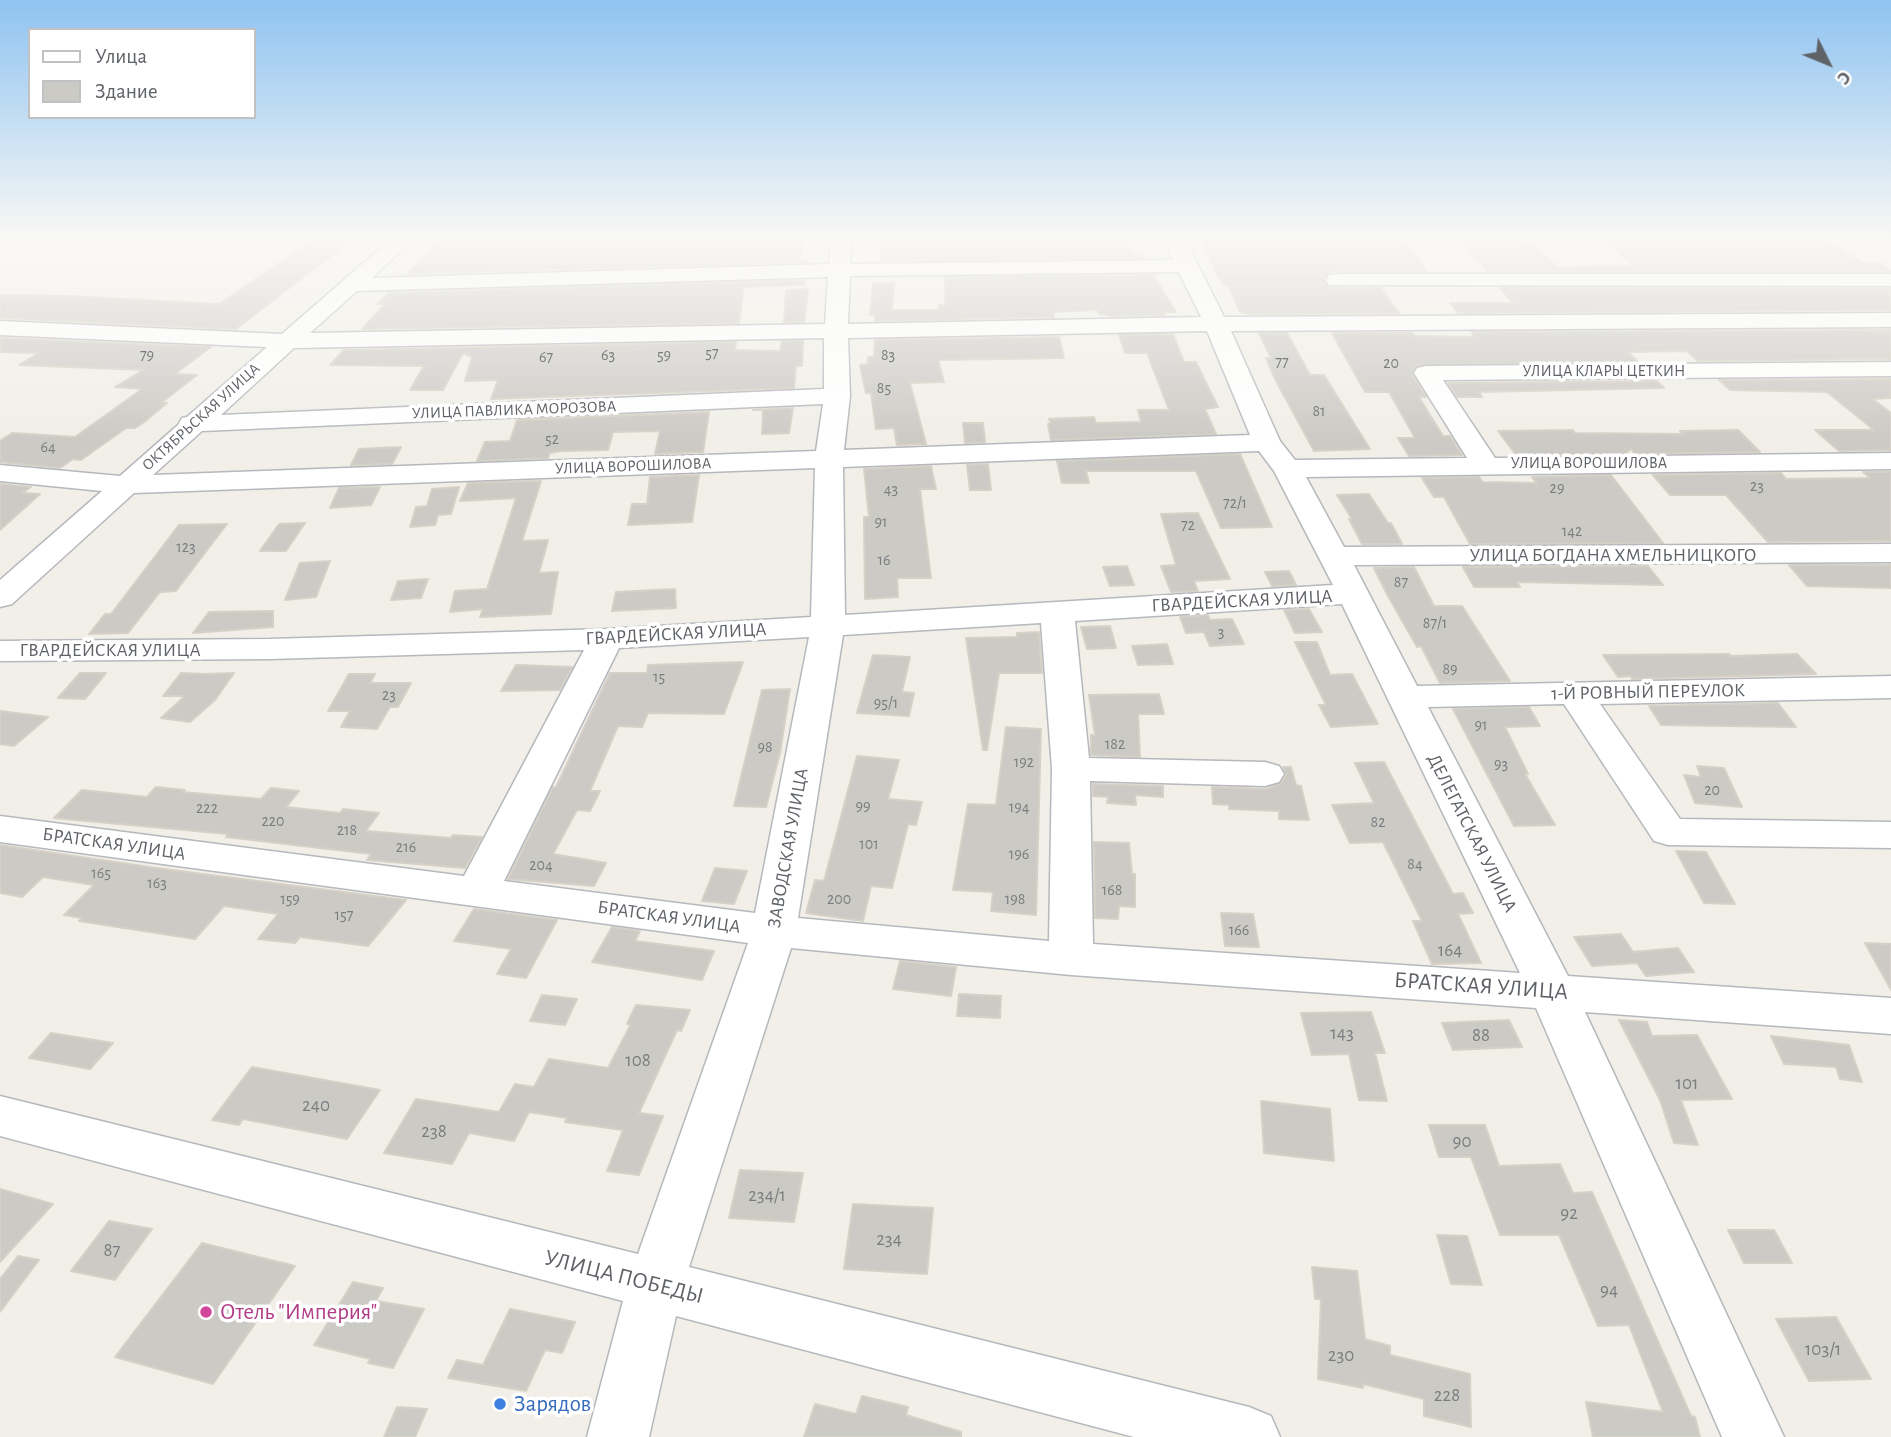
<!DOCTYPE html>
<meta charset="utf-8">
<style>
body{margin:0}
#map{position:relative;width:1891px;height:1437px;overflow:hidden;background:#f1efe8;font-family:"Alegreya Sans",sans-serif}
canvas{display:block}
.legend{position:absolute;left:28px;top:28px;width:228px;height:91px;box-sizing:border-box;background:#fff;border:2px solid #bfc1c3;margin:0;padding:9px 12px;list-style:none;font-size:21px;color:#5f6368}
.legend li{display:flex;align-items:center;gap:14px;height:35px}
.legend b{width:35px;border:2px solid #bfc1c3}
.north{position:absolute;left:1793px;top:28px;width:70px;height:70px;-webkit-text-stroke:5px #fff;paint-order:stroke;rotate:133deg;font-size:19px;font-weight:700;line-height:28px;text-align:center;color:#5f6368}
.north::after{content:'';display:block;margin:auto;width:24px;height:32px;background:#5f6368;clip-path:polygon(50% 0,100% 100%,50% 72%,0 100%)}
</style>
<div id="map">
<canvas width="1891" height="1437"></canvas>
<ul class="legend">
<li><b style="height:9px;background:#fff"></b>Улица</li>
<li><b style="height:19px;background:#cccac5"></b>Здание</li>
</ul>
<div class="north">С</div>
</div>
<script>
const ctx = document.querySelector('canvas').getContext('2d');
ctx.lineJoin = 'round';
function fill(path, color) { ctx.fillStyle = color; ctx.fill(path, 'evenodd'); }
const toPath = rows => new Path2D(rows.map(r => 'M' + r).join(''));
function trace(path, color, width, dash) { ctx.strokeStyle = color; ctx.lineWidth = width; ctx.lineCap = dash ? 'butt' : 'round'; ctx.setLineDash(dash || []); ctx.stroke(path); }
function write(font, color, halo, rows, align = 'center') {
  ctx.font = font + ' "Alegreya Sans",sans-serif'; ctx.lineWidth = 7; ctx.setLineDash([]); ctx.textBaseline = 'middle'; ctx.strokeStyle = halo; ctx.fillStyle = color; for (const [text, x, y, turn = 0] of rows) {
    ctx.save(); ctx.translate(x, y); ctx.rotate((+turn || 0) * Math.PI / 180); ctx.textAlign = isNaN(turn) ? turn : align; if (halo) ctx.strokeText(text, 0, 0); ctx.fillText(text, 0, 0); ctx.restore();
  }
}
const building = toPath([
 [314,239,353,239,236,329,0,318,0,295,70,296,219,304,314,239],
 [610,239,805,239,798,260,807,260,807,262,407,274,440,241,610,239],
 [878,239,1127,241,1133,253,1142,253,1144,258,882,261,878,239],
 [1209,239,1404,239,1426,271,1337,271,1329,272,1324,279,1329,288,1381,288,1399,313,1250,314,1240,312,1229,286,1225,286,1217,275,1203,241,1210,241,1209,239],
 [1461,239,1518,239,1524,243,1531,243,1557,267,1634,266,1603,239,1824,239,1864,263,1881,263,1891,271,1487,271,1461,239],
 [1153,275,1176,312,1164,312,1165,315,1113,316,1099,314,1097,310,1053,312,1054,317,875,321,875,315,870,315,873,283,894,283,892,310,939,310,938,305,945,305,945,277,1153,275],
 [805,280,805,285,744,287,739,323,362,329,385,304,377,304,389,293,805,280],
 [1500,288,1891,289,1891,310,1458,313,1450,303,1512,303,1500,288],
 [808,289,804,322,784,322,786,290,808,289],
 [1891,330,1891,359,1698,361,1687,351,1628,352,1638,362,1416,365,1412,374,1426,397,1419,397,1443,436,1450,436,1462,455,1409,456,1398,438,1415,438,1389,392,1365,392,1332,333,1412,333,1415,336,1474,337,1472,332,1891,330],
 [1259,333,1287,333,1310,375,1324,375,1370,449,1314,451,1275,379,1266,358,1271,358,1259,333],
 [1173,334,1184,362,1196,362,1218,407,1205,409,1216,434,1051,440,1048,424,1051,423,1049,419,1094,417,1096,423,1141,422,1138,410,1169,410,1147,353,1125,353,1119,335,1173,334],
 [1059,337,1064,358,938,360,944,382,910,383,926,444,897,445,894,428,876,429,871,393,866,393,860,365,868,364,868,357,874,357,875,340,1059,337],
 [0,338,211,347,175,374,197,375,161,403,167,403,143,423,135,428,126,428,81,460,73,459,60,468,0,462,0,441,12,433,75,437,142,389,115,387,143,370,19,365,38,353,0,352,0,338],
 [782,341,803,341,802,366,796,366,794,388,491,399,498,380,465,381,472,357,463,353,443,390,410,390,424,366,330,365,344,350,736,342,735,350,780,351,782,341],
 [1891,379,1891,398,1873,399,1891,413,1891,450,1839,451,1815,430,1874,430,1827,392,1730,390,1719,380,1891,379],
 [1657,381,1664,388,1479,392,1482,397,1457,397,1448,383,1657,381],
 [793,408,789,433,762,434,763,410,753,410,793,408],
 [709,412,703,452,655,454,660,431,613,432,608,450,561,451,550,453,548,458,477,461,485,442,510,441,517,420,709,412],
 [963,423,983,423,985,442,965,443,963,423],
 [1573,430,1575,433,1683,434,1680,431,1738,430,1760,452,1635,454,1631,449,1625,454,1516,455,1498,431,1573,430],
 [401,447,392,464,351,465,359,449,401,447],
 [1240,454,1272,527,1221,528,1196,471,1086,471,1089,483,1062,483,1057,461,1240,454],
 [988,464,991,490,970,490,967,465,988,464],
 [931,466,936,489,920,489,931,578,897,578,898,597,865,599,864,517,869,517,864,469,931,466],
 [1863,472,1891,472,1891,541,1768,542,1726,495,1670,495,1653,475,1781,473,1786,479,1870,478,1863,472],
 [699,475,692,522,628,525,632,504,647,504,650,477,699,475],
 [1611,475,1663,543,1470,544,1444,497,1434,497,1422,478,1479,477,1483,482,1537,483,1532,477,1611,475],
 [541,481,522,541,548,540,539,573,558,572,551,614,480,617,483,609,450,612,455,591,487,589,516,498,460,501,468,483,541,481],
 [0,484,31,487,22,493,40,494,0,530,0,484],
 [380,487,371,505,330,508,339,488,380,487],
 [459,487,451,514,438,515,435,525,410,527,416,507,427,506,432,489,459,487],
 [1369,494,1388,523,1391,523,1402,544,1362,544,1349,519,1352,519,1337,495,1369,494],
 [1198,513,1230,579,1194,581,1198,591,1171,592,1161,566,1176,565,1161,514,1198,513],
 [305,523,286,551,260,551,279,524,305,523],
 [227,524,176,591,160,592,128,633,89,634,105,614,111,614,179,525,227,524],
 [330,561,316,597,285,600,300,563,330,561],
 [1789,565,1891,565,1891,588,1807,586,1789,565],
 [1127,566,1134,585,1110,586,1103,567,1127,566],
 [1648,566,1663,585,1517,582,1520,587,1474,587,1463,567,1648,566],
 [1414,567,1434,606,1462,606,1510,681,1440,683,1421,646,1417,647,1388,596,1374,568,1414,567],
 [1289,571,1296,585,1272,586,1265,572,1289,571],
 [428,579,421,598,391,600,398,581,428,579],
 [675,589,676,608,612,611,616,592,675,589],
 [1309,609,1322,632,1295,633,1284,610,1309,609],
 [273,611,273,627,193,633,209,612,273,611],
 [1208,615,1210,620,1232,619,1244,644,1210,646,1204,632,1186,633,1180,617,1208,615],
 [1110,626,1116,648,1087,649,1081,627,1110,626],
 [1039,632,1042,673,999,673,987,750,983,750,966,638,1017,637,1017,633,1039,632],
 [1295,642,1317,642,1330,675,1352,674,1378,724,1331,727,1319,705,1326,705,1295,642],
 [1167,644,1173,664,1138,665,1132,646,1167,644],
 [1729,654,1731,656,1797,654,1816,674,1632,679,1631,676,1618,677,1603,655,1729,654],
 [873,655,910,657,902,692,914,693,909,716,857,713,873,655],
 [743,662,724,714,648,713,642,727,618,726,590,791,600,791,590,811,577,810,553,854,606,863,594,886,508,879,553,787,556,787,610,673,647,673,648,665,743,662],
 [516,665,572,667,560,690,501,691,516,665],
 [80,673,106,673,85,699,58,698,80,673],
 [181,673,204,674,234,673,215,700,190,722,161,718,185,696,163,696,181,673],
 [349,674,375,674,370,683,411,683,398,707,390,707,377,729,341,727,350,711,328,711,349,674],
 [790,689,780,753,766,807,734,806,762,690,790,689],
 [1159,694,1164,714,1138,714,1140,757,1091,755,1091,735,1095,735,1089,695,1159,694],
 [1778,703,1796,727,1661,725,1649,706,1778,703],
 [1529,707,1540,726,1505,727,1528,774,1525,774,1555,825,1514,826,1453,709,1529,707],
 [0,711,48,717,14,746,0,744,0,711],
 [1006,727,1041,729,1036,915,991,911,993,892,953,890,968,804,996,805,1006,727],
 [857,756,899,760,888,799,922,802,916,825,908,824,892,888,871,886,863,921,806,913,815,880,824,881,857,756],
 [1384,762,1453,894,1463,893,1473,913,1458,914,1481,963,1432,964,1413,921,1422,921,1383,842,1350,843,1332,805,1374,803,1355,763,1384,762],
 [1697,766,1724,768,1742,807,1695,803,1684,775,1701,777,1697,766],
 [1283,767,1291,767,1296,785,1301,786,1309,820,1279,819,1279,811,1229,809,1229,805,1213,804,1212,787,1266,789,1281,783,1286,775,1283,767],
 [1093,784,1163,786,1163,797,1135,795,1136,805,1107,803,1108,797,1093,796,1093,784],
 [156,787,185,790,182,792,261,799,271,788,299,791,286,807,340,813,343,809,379,813,366,831,451,838,453,835,482,837,465,868,367,860,371,854,226,837,228,834,54,818,82,790,147,797,156,787],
 [1094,842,1129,843,1132,874,1135,874,1135,907,1119,906,1118,919,1095,918,1094,842],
 [0,845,156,868,406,900,368,946,300,937,295,943,258,939,278,914,224,906,195,939,79,921,82,918,64,915,94,885,43,877,22,897,0,893,0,845],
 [1676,851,1706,852,1735,904,1704,903,1676,851],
 [715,868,747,871,734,904,702,901,715,868],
 [474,909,557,920,526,978,497,974,511,949,454,941,474,909],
 [1221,913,1253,914,1259,947,1225,946,1221,913],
 [612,927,640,931,635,941,714,951,702,980,592,962,612,927],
 [1621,934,1633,952,1678,948,1694,972,1646,976,1637,963,1592,966,1574,937,1621,934],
 [1865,943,1891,944,1891,990,1865,943],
 [900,961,956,967,951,996,893,989,900,961],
 [959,994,1001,996,1000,1018,957,1016,959,994],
 [542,995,577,999,565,1025,530,1021,542,995],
 [636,1005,690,1010,681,1031,677,1030,639,1113,663,1116,639,1175,607,1171,623,1130,565,1122,567,1118,529,1112,514,1141,469,1133,452,1164,384,1153,416,1099,499,1112,515,1084,534,1087,549,1059,608,1068,631,1024,627,1024,636,1005],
 [1371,1012,1385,1053,1375,1053,1387,1101,1359,1100,1349,1054,1312,1055,1301,1013,1371,1012],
 [1509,1020,1522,1047,1453,1050,1442,1023,1509,1020],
 [1619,1020,1647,1022,1652,1036,1697,1035,1732,1099,1681,1100,1698,1145,1674,1143,1660,1100,1619,1020],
 [51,1033,113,1043,90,1069,29,1058,51,1033],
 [1771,1036,1849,1045,1862,1082,1840,1079,1836,1067,1784,1064,1771,1036],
 [252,1067,380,1090,347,1139,243,1119,239,1125,212,1120,252,1067],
 [1261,1101,1330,1109,1334,1161,1264,1153,1261,1101],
 [1429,1125,1485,1125,1499,1166,1560,1164,1573,1193,1592,1192,1691,1416,1695,1417,1700,1437,1593,1437,1586,1402,1663,1412,1629,1325,1598,1326,1559,1235,1500,1235,1471,1157,1439,1157,1429,1125],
 [740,1170,803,1173,794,1222,729,1218,740,1170],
 [0,1189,53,1204,0,1262,0,1189],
 [853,1204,933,1208,927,1274,844,1269,853,1204],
 [109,1221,152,1229,115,1280,71,1271,109,1221],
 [1728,1230,1774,1230,1792,1263,1744,1263,1728,1230],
 [1437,1235,1467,1236,1482,1285,1451,1284,1437,1235],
 [202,1243,295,1266,213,1384,115,1357,202,1243],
 [18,1256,39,1260,0,1312,0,1279,18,1256],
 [1312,1267,1357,1271,1365,1339,1390,1346,1390,1355,1470,1374,1471,1427,1424,1416,1424,1399,1363,1384,1363,1388,1318,1379,1321,1299,1315,1299,1312,1267],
 [353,1282,383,1288,376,1301,424,1309,393,1368,368,1363,370,1359,314,1345,353,1282],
 [510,1309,575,1322,562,1353,545,1350,526,1391,448,1378,457,1360,483,1365,510,1309],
 [1836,1317,1871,1379,1809,1381,1776,1319,1836,1317],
 [862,1396,908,1407,906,1415,961,1432,961,1437,804,1437,815,1404,856,1414,862,1396],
 [397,1407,427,1409,415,1437,384,1437,397,1407]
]);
const minor = toPath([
 [391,239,413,239,372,278,829,264,831,239,851,239,850,264,1173,260,1165,239,1185,239,1224,317,1891,313,1891,327,1231,331,1280,441,1295,460,1467,458,1414,373,1417,368,1426,366,1891,362,1891,376,1443,380,1495,458,1891,453,1891,469,1306,477,1344,547,1891,544,1891,562,1354,565,1417,686,1891,676,1891,698,1600,704,1680,819,1891,822,1891,848,1668,845,1654,841,1564,704,1428,707,1568,976,1891,998,1891,1034,1585,1012,1784,1437,1722,1437,1536,1008,1071,975,791,948,689,1267,1249,1407,1271,1416,1280,1437,1134,1437,676,1316,649,1437,587,1437,623,1301,0,1136,0,1096,638,1254,748,943,0,842,0,816,464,876,584,650,270,659,0,661,0,641,270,639,607,629,811,617,815,468,134,493,12,604,0,607,0,580,102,491,0,481,0,465,120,476,178,425,182,418,187,417,267,347,0,335,0,321,282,334,391,239],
 [1179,272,1201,317,848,324,850,276,1179,272],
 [828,277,825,324,310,333,357,291,828,277],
 [1207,331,1250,435,844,450,850,396,848,338,1207,331],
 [824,338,824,389,221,415,294,348,824,338],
 [823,404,816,451,153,475,202,431,823,404],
 [1259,451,1274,471,1333,585,845,615,843,467,1259,451],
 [1342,604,1520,973,1093,944,1090,781,1265,786,1279,782,1284,774,1279,766,1265,762,1089,758,1075,621,1342,604],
 [1041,623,1052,769,1049,941,798,918,843,635,1041,623],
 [809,637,755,913,504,881,619,648,809,637],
 [1337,274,1891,274,1891,286,1329,285,1326,280,1329,275,1337,274]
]);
const markers = [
 [206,1312,7,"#d1479c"],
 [500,1404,7,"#3f7fe0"]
];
const numberNames = [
 ["57",712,353],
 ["79",147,355],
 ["63",608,355],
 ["59",664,355],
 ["83",888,355],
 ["67",546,357],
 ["77",1282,362],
 ["20",1391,363],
 ["85",884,388],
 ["81",1319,411],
 ["52",552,439],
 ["64",48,447],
 ["23",1757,486],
 ["29",1557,488],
 ["43",891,489],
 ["72/1",1235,503],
 ["91",881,522],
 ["72",1188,525],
 ["142",1572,531],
 ["123",186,547],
 ["16",884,560],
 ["87",1401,582],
 ["87/1",1435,623],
 ["3",1221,632],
 ["89",1450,669],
 ["15",659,677],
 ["23",389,695],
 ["95/1",886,703],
 ["91",1481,725],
 ["182",1115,744],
 ["98",765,747],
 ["192",1024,762],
 ["93",1501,764],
 ["20",1712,790],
 ["99",863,806],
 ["194",1019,807],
 ["222",207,808],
 ["220",273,821],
 ["82",1378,822],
 ["218",347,830],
 ["101",869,844],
 ["216",406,847],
 ["196",1019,854],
 ["84",1415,864],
 ["204",541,865],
 ["165",101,873],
 ["163",157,883],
 ["168",1112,890],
 ["159",290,899],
 ["200",839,899],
 ["198",1015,899],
 ["157",344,915],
 ["166",1239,930]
];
const farStreetnames = [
 ["УЛИЦА КЛАРЫ ЦЕТКИН",1604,371],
 ["УЛИЦА ПАВЛИКА МОРОЗОВА",514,410,-2],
 ["ОКТЯБРЬСКАЯ УЛИЦА",201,417,-42],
 ["УЛИЦА ВОРОШИЛОВА",1589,463],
 ["УЛИЦА ВОРОШИЛОВА",633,466,-2]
];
const streetNames = [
 ["УЛИЦА БОГДАНА ХМЕЛЬНИЦКОГО",1613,555],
 ["ГВАРДЕЙСКАЯ УЛИЦА",1242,601,-3],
 ["ГВАРДЕЙСКАЯ УЛИЦА",676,634,-3],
 ["ГВАРДЕЙСКАЯ УЛИЦА",110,650],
 ["1-Й РОВНЫЙ ПЕРЕУЛОК",1648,692,-1],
 ["ДЕЛЕГАТСКАЯ УЛИЦА",1472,833,63],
 ["БРАТСКАЯ УЛИЦА",114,844,8],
 ["ЗАВОДСКАЯ УЛИЦА",788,848,-80],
 ["БРАТСКАЯ УЛИЦА",669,917,8]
];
const nearNumbernames = [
 ["164",1450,950],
 ["143",1342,1033],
 ["88",1481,1035],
 ["108",638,1060],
 ["101",1687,1083],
 ["240",316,1105],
 ["238",434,1131],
 ["90",1462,1141],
 ["234/1",767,1195],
 ["92",1569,1213],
 ["234",889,1239],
 ["87",112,1250],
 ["94",1609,1290],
 ["103/1",1823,1349],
 ["230",1341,1355],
 ["228",1447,1395]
];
const nearStreetnames = [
 ["БРАТСКАЯ УЛИЦА",1481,986,4],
 ["УЛИЦА ПОБЕДЫ",624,1277,14]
];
const nearHotelnames = [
 ["Отель \"Империя\"",220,1312]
];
const nearShopnames = [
 ["Зарядов",514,1404]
];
fill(building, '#cccac5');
trace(building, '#d6d1c6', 2);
trace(minor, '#b5b8bc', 3);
fill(minor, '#fff');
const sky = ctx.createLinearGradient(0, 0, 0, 440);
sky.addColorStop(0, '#8fc3f1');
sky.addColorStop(0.54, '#f9f8f5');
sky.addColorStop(1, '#f9f8f500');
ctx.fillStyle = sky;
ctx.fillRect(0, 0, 1891, 440);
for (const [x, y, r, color] of markers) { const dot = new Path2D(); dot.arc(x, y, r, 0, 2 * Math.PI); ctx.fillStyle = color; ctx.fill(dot); trace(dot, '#fff', 2.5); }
write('16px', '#7a7d7f', null, numberNames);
write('16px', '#5f6368', '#fff', farStreetnames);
write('19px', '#5f6368', '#fff', streetNames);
write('19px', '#7a7d7f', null, nearNumbernames);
write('23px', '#5f6368', '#fff', nearStreetnames);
write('23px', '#b23c85', '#fff', nearHotelnames, 'left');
write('23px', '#366cbe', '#fff', nearShopnames, 'left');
</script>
